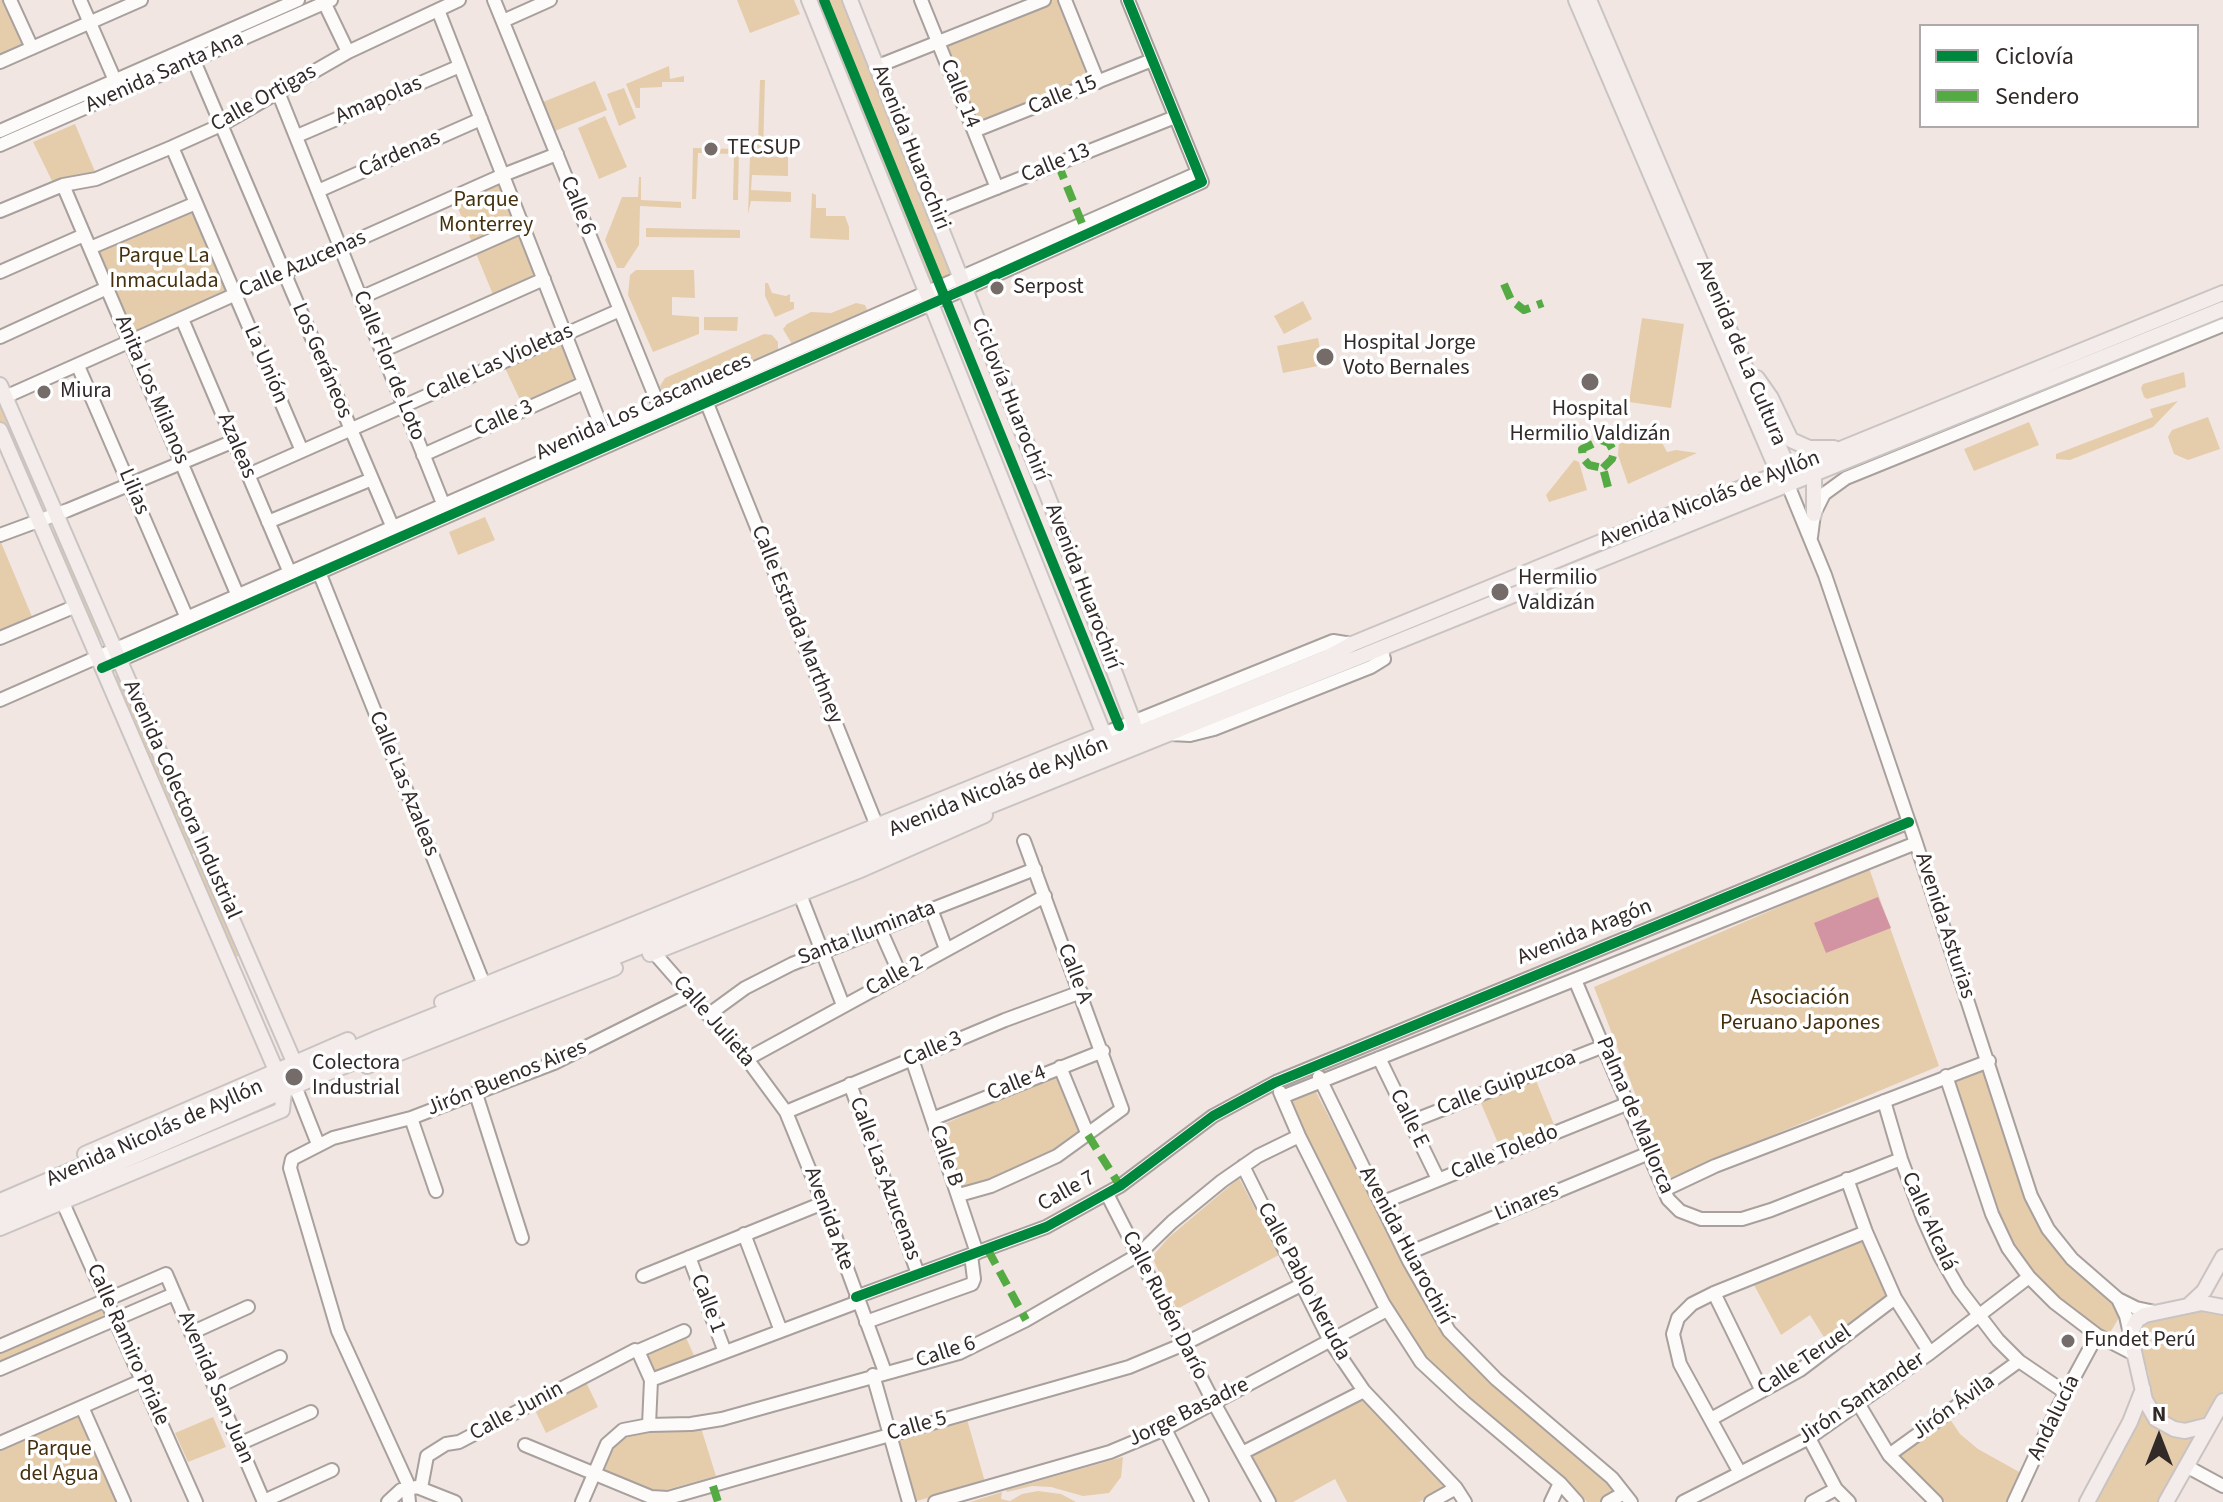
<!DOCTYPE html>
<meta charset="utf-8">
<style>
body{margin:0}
#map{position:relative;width:2223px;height:1502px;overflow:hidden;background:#f1e6e1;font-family:"Source Sans 3",sans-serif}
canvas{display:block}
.legend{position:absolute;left:1919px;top:24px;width:280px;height:104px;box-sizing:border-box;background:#fff;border:2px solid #adaaa9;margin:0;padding:10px 14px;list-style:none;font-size:24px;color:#322a28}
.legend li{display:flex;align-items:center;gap:16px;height:40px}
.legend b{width:40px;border:2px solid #adaaa9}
.north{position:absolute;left:2119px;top:1398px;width:80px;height:80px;-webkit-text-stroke:6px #fff;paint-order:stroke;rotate:0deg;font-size:22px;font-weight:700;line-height:32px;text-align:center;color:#322a28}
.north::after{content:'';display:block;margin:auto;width:28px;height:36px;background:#322a28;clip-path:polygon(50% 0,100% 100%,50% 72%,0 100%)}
</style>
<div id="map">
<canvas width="2223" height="1502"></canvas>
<ul class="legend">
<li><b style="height:10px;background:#00873e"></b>Ciclovía</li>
<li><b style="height:10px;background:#54ab44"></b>Sendero</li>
</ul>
<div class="north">N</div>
</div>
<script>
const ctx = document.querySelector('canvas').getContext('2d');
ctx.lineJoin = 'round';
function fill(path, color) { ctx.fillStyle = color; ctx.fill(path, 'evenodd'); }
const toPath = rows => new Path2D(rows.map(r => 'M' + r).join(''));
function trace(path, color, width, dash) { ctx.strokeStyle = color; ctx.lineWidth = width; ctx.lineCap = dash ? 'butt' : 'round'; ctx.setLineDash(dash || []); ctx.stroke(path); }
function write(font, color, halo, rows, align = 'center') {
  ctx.font = font + ' "Source Sans 3",sans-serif'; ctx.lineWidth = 7; ctx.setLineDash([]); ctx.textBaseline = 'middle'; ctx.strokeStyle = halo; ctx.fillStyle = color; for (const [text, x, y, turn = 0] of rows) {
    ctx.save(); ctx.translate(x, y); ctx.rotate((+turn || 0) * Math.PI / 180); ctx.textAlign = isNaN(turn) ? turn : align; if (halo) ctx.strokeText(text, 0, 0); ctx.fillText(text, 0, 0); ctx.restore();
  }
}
const green = toPath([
 [0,0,7,0,28,48,0,60],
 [737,0,794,0,800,14,750,33],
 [816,0,842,0,952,278,931,287],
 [1052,0,1062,0,1092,80,976,126,943,42],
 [669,66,670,79,684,76,684,82,662,82,662,87,640,88,640,108,636,108,626,84],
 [760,80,765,80,763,153,749,152,749,142,758,141],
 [595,81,607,110,555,131,543,102],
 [624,88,636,118,619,126,607,94],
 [605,116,627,167,599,179,578,128],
 [75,124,96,174,53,183,33,142],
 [693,148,739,149,738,200,733,200,734,154,698,153,696,199,692,199],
 [750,156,788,157,788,176,752,175,751,190,791,192,791,202,751,201,748,214],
 [639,177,641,177,641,200,681,202,681,208,640,206,639,245,624,268,617,268,605,240,622,197,638,197],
 [500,182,517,226,473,245,455,201],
 [812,193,816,195,816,208,826,208,826,216,845,216,849,227,849,240,810,238],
 [193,209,228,290,132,334,97,251],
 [646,228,740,230,740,238,646,237],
 [520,232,538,278,494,297,475,251],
 [636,270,694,270,695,298,672,297,672,315,699,317,699,334,653,352,628,295,630,275],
 [765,283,768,283,772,293,786,296,790,294,790,302,794,302,794,309,775,317,765,296],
 [1303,301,1312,319,1284,334,1274,316],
 [856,303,865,305,868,312,793,346,783,329,787,324,811,312,831,313],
 [704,317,738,317,737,331,704,330],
 [1642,318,1684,324,1671,408,1629,402],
 [764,334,772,335,778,342,778,350,773,355,666,404,660,386,665,378],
 [1318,338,1323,365,1283,373,1277,346],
 [561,342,577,381,523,406,504,366],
 [2184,372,2186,387,2147,399,2144,397,2141,388,2143,384],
 [0,394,45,499,36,503,0,421],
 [2178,401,2153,427,2070,460,2056,459,2056,454,2153,417,2150,409],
 [2208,417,2220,449,2188,460,2174,454,2168,437,2172,430],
 [2029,422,2039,445,1974,471,1964,449],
 [1657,433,1667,452,1676,450,1697,453,1628,484,1618,455,1619,442],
 [1574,460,1579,462,1587,490,1549,502,1546,495],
 [485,517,495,540,458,555,449,532],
 [59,531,104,636,95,641,49,535],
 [0,540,33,619,0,633],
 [121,674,196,853,190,855,111,678],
 [199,859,240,955,234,958,192,862],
 [1869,868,1939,1066,1668,1179,1594,987],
 [1984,1067,2031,1207,2056,1248,2115,1304,2120,1316,2108,1336,2079,1317,2045,1286,2024,1262,1994,1212,1951,1078],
 [1057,1074,1084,1133,1021,1170,962,1192,942,1125],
 [1535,1078,1555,1127,1500,1148,1480,1101],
 [1315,1090,1439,1328,1499,1388,1597,1471,1622,1502,1587,1502,1562,1477,1434,1371,1391,1306,1303,1137,1289,1097],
 [1239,1178,1279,1255,1177,1309,1152,1257,1168,1238],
 [1861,1239,1888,1296,1827,1342,1810,1315,1781,1335,1754,1285],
 [102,1309,105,1315,0,1362,0,1354],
 [2205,1309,2223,1312,2223,1391,2207,1419,2180,1426,2159,1413,2152,1398,2148,1371,2136,1351,2134,1336,2140,1324,2155,1319],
 [684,1333,696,1360,655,1374,641,1351],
 [586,1382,598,1407,546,1433,534,1408],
 [1363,1397,1450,1485,1419,1502,1347,1502,1335,1479,1293,1502,1275,1502,1248,1455],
 [78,1411,121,1502,0,1502,0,1445],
 [2138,1412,2144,1414,2161,1432,2172,1436,2187,1437,2199,1434,2161,1502,2092,1502],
 [966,1416,985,1482,913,1502,896,1437],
 [1948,1416,1960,1434,1978,1449,2021,1473,2006,1502,1945,1502,1897,1457],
 [213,1417,226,1447,188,1462,175,1433],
 [701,1428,716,1476,662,1491,650,1490,603,1470,603,1463,615,1442,631,1432],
 [1123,1457,1121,1477,1109,1493,1083,1496,1051,1487,1032,1486,1007,1492,1006,1490],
 [1038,1491,1061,1494,1076,1502,970,1502,1002,1492,1001,1499,1010,1501,1022,1494]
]);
const water = toPath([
 [1878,897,1891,928,1826,953,1814,923]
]);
const minor = toPath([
 [10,0,32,48],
 [80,0,117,85],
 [323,0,348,52],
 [494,0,661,411],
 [921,0,997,188],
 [1065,0,1098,82],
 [438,10,605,436],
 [503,21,550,0],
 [194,61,393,528],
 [0,62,141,0],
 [878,66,1044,0],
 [278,92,444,506],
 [0,131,298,0],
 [974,131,1152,60],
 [297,136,460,66],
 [0,145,331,0],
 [172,147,302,451],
 [63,185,238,596],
 [318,191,481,119],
 [0,211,63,185,96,179,172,147,221,125,348,52,459,0],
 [936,212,1175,117],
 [90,248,196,203],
 [0,272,84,235],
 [360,298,523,226],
 [182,319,290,573],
 [0,337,107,288],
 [382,351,544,279],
 [78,366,187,618],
 [704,396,879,831],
 [5,397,503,175,557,154],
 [423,455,584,383],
 [248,475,620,310],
 [1788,485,1825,575,1916,843,2031,1196,2048,1229,2072,1259,2118,1299,2136,1308,2155,1312],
 [268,522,372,479],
 [0,535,68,510,234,441],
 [1811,537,1814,514,1824,494,1846,478,2223,325],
 [317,567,487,992],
 [0,638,76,606],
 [102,668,974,285,1202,182,1128,0],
 [0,700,1198,173],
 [1103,734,1333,641,1352,644],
 [1170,734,1190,735,1214,729,1371,667,1384,659,1381,648],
 [797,887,843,1005],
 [931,909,946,949],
 [880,929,900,974],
 [649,947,747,1059,786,1112,823,1203,885,1372],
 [1575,980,1668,1199,1680,1211,1701,1219,1742,1219,1771,1210,1901,1159],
 [708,1015,745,988,792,964,1035,869],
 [1379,1058,1438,1179],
 [747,1059,1045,896],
 [912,1059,977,1253],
 [1060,1067,1088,1135],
 [1946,1076,1992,1214,2008,1248,2029,1277,2055,1303,2097,1335,2132,1353],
 [1319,1077,1409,1261,1449,1331,1496,1379,1612,1478,1631,1502],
 [850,1084,918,1274],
 [295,1086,318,1144],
 [1280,1092,1299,1136,1383,1303,1421,1362,1464,1402,1560,1483,1577,1502],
 [476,1094,522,1238],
 [1282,1097,1916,843],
 [1884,1101,1901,1159,1923,1218,1940,1256,1959,1289,1998,1340,2019,1361,2066,1393],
 [786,1112,1005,1020,1081,992],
 [411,1118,436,1191],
 [932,1119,1103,1051],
 [1410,1122,1604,1046],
 [1243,1166,1330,1341,1364,1391,1456,1488,1465,1502],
 [1847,1179,1866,1232,1895,1298,1930,1353],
 [1664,1190,1715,1166,1989,1061],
 [59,1194,196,1502],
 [1107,1194,1214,1403,1269,1502],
 [959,1195,991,1186,1057,1156,1122,1109,1024,841],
 [1381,1203,1629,1103],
 [744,1234,781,1331],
 [1406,1254,1649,1153],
 [689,1257,725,1352],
 [643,1276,823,1203],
 [1714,1293,1762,1391],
 [856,1297,1046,1227,1120,1186,1213,1116,1276,1082,1909,822],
 [2118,1299,2126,1316,2130,1334],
 [866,1322,972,1284,974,1279,971,1255],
 [191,1333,248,1307],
 [0,1346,166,1274,264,1502],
 [638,1351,684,1331],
 [0,1369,174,1294],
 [873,1375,909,1502],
 [651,1380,858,1302],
 [215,1388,280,1357],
 [1858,1403,1889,1455,1936,1502],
 [82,1407,124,1502],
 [1711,1419,1800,1370,1895,1298],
 [1165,1429,1202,1502],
 [1809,1438,1836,1489,1849,1502],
 [0,1443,143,1380],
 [239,1444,311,1412],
 [525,1445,651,1497,668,1498,1129,1367,1184,1344,1301,1285],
 [1242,1453,1364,1391],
 [1889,1455,2019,1361],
 [2186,1466,2223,1486],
 [1740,1473,1680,1364,1673,1334,1678,1318,1692,1304,1714,1293,1866,1232],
 [421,1488,427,1456,446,1444,459,1442,635,1350,638,1351,651,1380,649,1425],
 [264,1501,332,1470],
 [388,1502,401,1490,417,1487,455,1502],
 [409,1502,407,1482,338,1331,290,1168,292,1159,333,1138,411,1118,554,1063,690,995],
 [582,1502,607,1444,623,1430,649,1425,691,1424,722,1419,959,1353,1026,1320,1138,1255,1172,1222,1222,1181,1258,1156,1299,1136],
 [935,1502,1110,1452,1165,1429,1387,1310],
 [1431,1502,1456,1488],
 [1551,1502,1560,1483],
 [1608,1502,1624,1493],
 [1683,1502,1809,1438,1930,1353,2029,1277],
 [1812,1502,1836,1489],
 [2014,1502,2058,1407,2097,1335]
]);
const major = toPath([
 [809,0,1107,742],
 [850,0,1050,502,1133,721,1138,741],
 [1576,0,1774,463,1784,480],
 [1589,0,1789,470,1789,477],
 [1757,378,1771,398,1791,440,1809,448,1834,448],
 [0,385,298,1071],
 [0,430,278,1075],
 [1814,474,1814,514],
 [650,954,858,871,985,815],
 [442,1002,1103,734],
 [367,1066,615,968],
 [85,1154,348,1040],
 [0,1201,378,1038,1328,657,1352,644,1630,530,1789,470,2223,293],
 [0,1215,295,1086,2223,309],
 [0,1228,282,1110,284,1091],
 [2189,1305,2204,1291,2223,1257],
 [2209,1425,2185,1431,2174,1429,2156,1419,2145,1400,2130,1334,2137,1320,2145,1315,2202,1303,2223,1307],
 [2087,1502,2130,1422,2143,1389],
 [2166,1502,2223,1401]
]);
const quiet = toPath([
 [1058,164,1083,226],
 [1504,284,1511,300,1524,310,1543,303],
 [1603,468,1612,459,1614,452,1609,443,1601,440,1582,449,1583,458,1589,465,1603,468,1609,491],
 [1088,1135,1120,1186],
 [988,1250,1026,1320],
 [713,1486,718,1502]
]);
const cycleway = toPath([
 [824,0,1119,726],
 [102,668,974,285,1202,182,1128,0],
 [856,1297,1046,1227,1120,1186,1213,1116,1276,1082,1909,822]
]);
const markers = [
 [711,149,8,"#756c69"],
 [997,288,8,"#756c69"],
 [1325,357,10,"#756c69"],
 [1590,382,10,"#756c69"],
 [44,392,8,"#756c69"],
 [1500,592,10,"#756c69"],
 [294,1077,10,"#756c69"],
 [2068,1341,8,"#756c69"]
];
const streetNames = [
 ["Avenida Santa Ana",165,73,-24],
 ["Calle 14",959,94,68],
 ["Calle 15",1063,96,-22],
 ["Calle Ortigas",264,99,-29],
 ["Amapolas",379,101,-23],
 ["Avenida Huarochiri",910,148,68],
 ["Cárdenas",400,155,-24],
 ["Calle 13",1056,164,-22],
 ["Calle 6",577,206,68],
 ["Calle Azucenas",303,265,-24],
 ["Avenida de La Cultura",1740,353,67],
 ["Los Geráneos",321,361,67],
 ["Calle Las Violetas",500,363,-24],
 ["La Unión",265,365,67],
 ["Calle Flor de Loto",388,366,68],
 ["Anita Los Milanos",151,390,67],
 ["Ciclovía Huarochirí",1009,400,68],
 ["Avenida Los Cascanueces",644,408,-24],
 ["Calle 3",504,419,-24],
 ["Azaleas",236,446,67],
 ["Lilias",133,492,67],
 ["Avenida Nicolás de Ayllón",1710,500,-21],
 ["Avenida Huarochirí",1082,587,69],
 ["Calle Estrada Marthney",796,625,68],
 ["Calle Las Azaleas",403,784,68],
 ["Avenida Nicolás de Ayllón",999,788,-22],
 ["Avenida Colectora Industrial",181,800,66],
 ["Avenida Asturias",1944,926,72],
 ["Avenida Aragón",1585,933,-22],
 ["Santa Iluminata",867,934,-21],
 ["Calle A",1074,974,69],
 ["Calle 2",895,977,-28],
 ["Calle Julieta",713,1022,49],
 ["Calle 3",933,1050,-23],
 ["Jirón Buenos Aires",507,1079,-22],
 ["Calle 4",1017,1084,-22],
 ["Calle Guipuzcoa",1507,1084,-21],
 ["Palma de Mallorca",1634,1116,67],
 ["Calle E",1408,1119,64],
 ["Avenida Nicolás de Ayllón",155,1134,-24],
 ["Calle Toledo",1505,1153,-22],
 ["Calle B",945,1156,71],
 ["Calle Las Azucenas",884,1179,70],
 ["Calle 7",1067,1192,-29],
 ["Linares",1527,1203,-23],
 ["Avenida Ate",828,1219,70],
 ["Calle Alcalá",1928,1222,66],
 ["Avenida Huarochirí",1405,1246,62],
 ["Calle Pablo Neruda",1303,1282,62],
 ["Calle 1",707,1304,69],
 ["Calle Rubén Darío",1164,1306,63],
 ["Calle Ramiro Priale",127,1345,66],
 ["Calle 6",946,1353,-18],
 ["Calle Teruel",1805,1361,-34],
 ["Avenida San Juan",215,1388,67],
 ["Jirón Santander",1862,1399,-34],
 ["Jirón Ávila",1954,1408,-36],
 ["Calle Junin",517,1412,-28],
 ["Jorge Basadre",1189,1413,-26],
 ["Andalucía",2055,1418,-64],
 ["Calle 5",917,1427,-16]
];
const poiNames = [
 ["TECSUP",727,149],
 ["Serpost",1013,288],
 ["Hospital Jorge",1343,344],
 ["Voto Bernales",1343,369],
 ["Miura",60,392],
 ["Hospital",1590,410,"center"],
 ["Hermilio Valdizán",1590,435,"center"],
 ["Hermilio",1518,579],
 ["Valdizán",1518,604],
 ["Colectora",312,1064],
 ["Industrial",312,1089],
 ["Fundet Perú",2084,1341]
];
const parkNames = [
 ["Parque",486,201],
 ["Monterrey",486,226],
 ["Parque La",164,257],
 ["Inmaculada",164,282],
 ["Asociación",1800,999],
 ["Peruano Japones",1800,1024],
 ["Parque",59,1450],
 ["del Agua",59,1475]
];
fill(green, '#e5cdac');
fill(water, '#d293a3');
trace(minor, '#a8a09d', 16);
trace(major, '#c9c4c2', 18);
trace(minor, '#fdfbfa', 12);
trace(major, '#f4eceb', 14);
trace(quiet, '#54ab44', 8, [16, 8]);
trace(cycleway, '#00873e', 10);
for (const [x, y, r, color] of markers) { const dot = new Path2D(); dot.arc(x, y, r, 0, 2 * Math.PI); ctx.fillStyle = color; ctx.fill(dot); trace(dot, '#fff', 3); }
write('22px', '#322a28', '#fff', streetNames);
write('22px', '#322a28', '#fff', poiNames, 'left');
write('22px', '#44300d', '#fff', parkNames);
</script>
